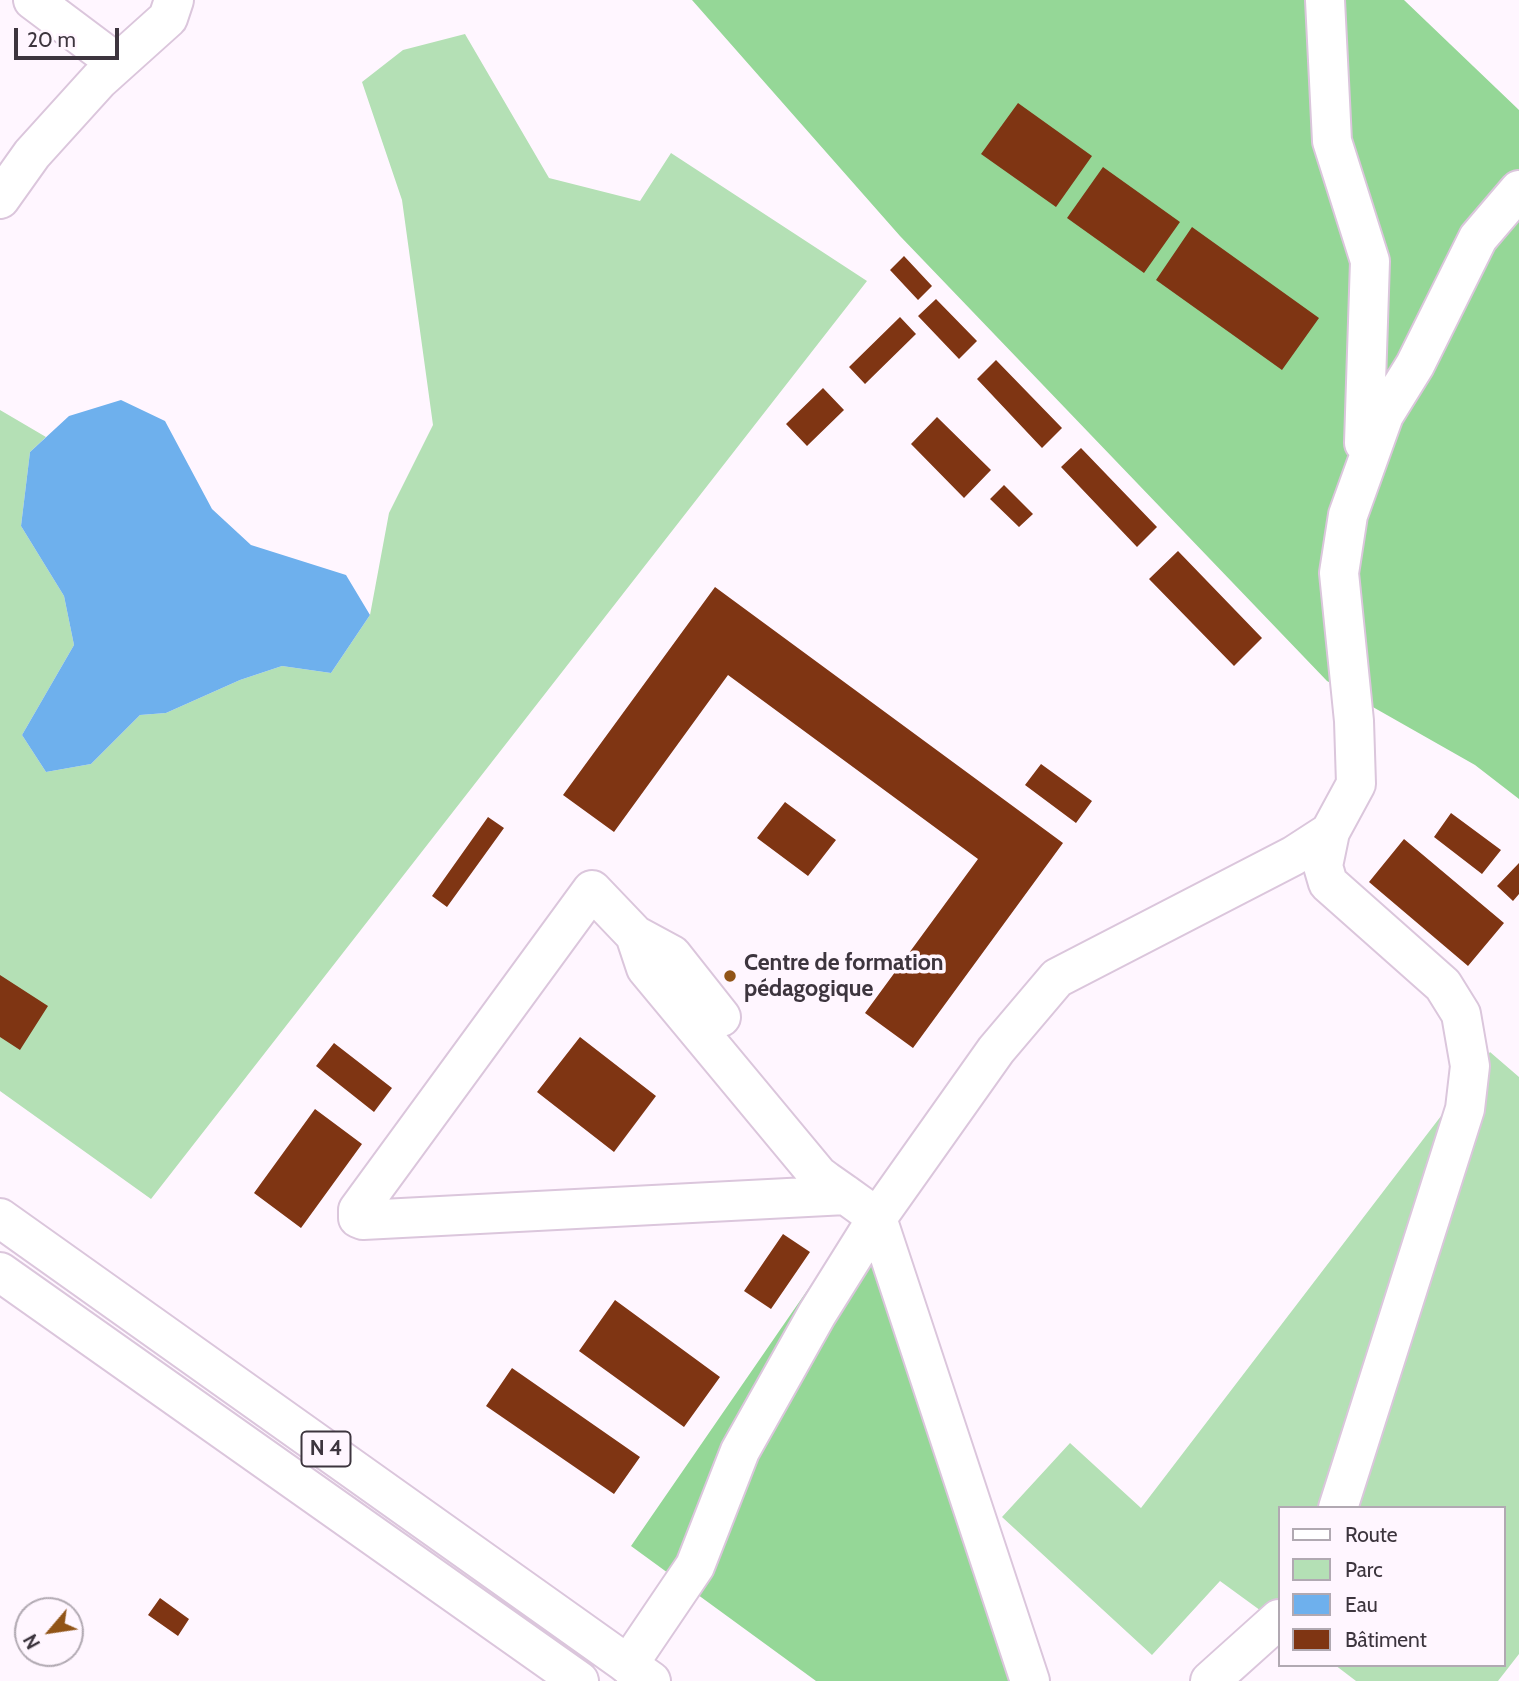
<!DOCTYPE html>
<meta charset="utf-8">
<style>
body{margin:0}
#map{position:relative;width:1519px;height:1681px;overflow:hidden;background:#fff6ff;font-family:Cabin,sans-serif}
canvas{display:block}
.legend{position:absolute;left:1278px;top:1506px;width:228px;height:161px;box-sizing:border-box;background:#fff6ff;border:2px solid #b1a9b2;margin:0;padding:9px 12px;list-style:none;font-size:21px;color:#3d353e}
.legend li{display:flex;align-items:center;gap:14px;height:35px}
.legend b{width:35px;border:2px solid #b1a9b2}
.north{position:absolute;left:14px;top:1597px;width:70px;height:70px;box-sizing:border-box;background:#fff6ff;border:2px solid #b1a9b2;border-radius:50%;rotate:241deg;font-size:19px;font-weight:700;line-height:28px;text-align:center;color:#3d353e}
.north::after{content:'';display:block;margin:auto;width:24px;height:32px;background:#915417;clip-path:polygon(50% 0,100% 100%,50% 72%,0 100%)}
.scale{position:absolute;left:14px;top:28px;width:105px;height:32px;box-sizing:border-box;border:4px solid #3d353e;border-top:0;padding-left:9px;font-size:21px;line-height:24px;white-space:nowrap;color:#3d353e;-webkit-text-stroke:5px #fff6ff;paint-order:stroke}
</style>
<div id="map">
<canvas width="1519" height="1681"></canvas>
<ul class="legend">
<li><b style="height:9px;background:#fff"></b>Route</li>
<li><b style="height:19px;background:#b4e0b5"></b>Parc</li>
<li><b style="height:19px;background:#6eb0ed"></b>Eau</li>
<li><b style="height:19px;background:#7f3513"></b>Bâtiment</li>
</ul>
<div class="north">N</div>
<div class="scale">20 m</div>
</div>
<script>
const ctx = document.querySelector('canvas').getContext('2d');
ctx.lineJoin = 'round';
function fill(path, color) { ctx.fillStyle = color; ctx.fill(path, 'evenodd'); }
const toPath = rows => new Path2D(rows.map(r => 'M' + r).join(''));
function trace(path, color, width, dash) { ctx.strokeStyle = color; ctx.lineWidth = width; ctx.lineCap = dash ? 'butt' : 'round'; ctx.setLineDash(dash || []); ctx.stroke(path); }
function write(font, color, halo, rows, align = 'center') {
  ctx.font = font + ' Cabin,sans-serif'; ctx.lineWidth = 7; ctx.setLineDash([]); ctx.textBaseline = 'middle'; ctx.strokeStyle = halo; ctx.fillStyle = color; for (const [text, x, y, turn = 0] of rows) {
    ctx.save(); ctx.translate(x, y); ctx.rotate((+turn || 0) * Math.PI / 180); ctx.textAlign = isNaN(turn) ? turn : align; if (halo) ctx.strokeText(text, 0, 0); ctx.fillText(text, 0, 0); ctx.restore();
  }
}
const green = toPath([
 [465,34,549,178,640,201,671,153,867,281,151,1199,0,1091,0,410,46,437,30,452,21,526,64,596,74,645,22,735,46,772,91,764,140,715,166,713,240,680,282,666,331,673,370,615,389,513,433,425,402,200,362,82,403,50],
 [1490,1052,1519,1077,1519,1654,1498,1681,1356,1681,1335,1665,1503,1665,1503,1508,1279,1508,1279,1624,1220,1581,1152,1655,1002,1517,1070,1443,1141,1508]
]);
const forest = toPath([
 [692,0,1404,0,1519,110,1519,799,1475,765,1327,681,900,236],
 [864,1208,1030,1681,816,1681,631,1546]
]);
const water = toPath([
 [121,400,165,421,212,509,251,545,346,575,370,615,331,673,282,666,240,680,166,713,140,715,91,764,46,772,22,735,74,645,64,596,21,526,30,452,69,416]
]);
const building = toPath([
 [1018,103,1092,156,1056,207,981,154],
 [1103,167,1180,222,1144,273,1067,218],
 [1192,227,1319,318,1282,370,1156,280],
 [904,256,932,286,918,300,890,270],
 [936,299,977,341,959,359,918,316],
 [900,317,916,334,865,384,849,367],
 [996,360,1062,428,1042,448,977,379],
 [823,388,844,410,807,446,786,424],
 [937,417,991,470,964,498,911,444],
 [1081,448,1157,527,1137,547,1061,467],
 [1004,485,1033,514,1019,527,990,499],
 [1178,551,1262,638,1234,666,1149,579],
 [715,587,1063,843,913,1048,865,1013,978,859,728,675,614,832,563,795],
 [1041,764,1092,801,1076,823,1025,785],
 [785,802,836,840,808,876,757,838],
 [1451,813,1501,850,1482,874,1434,837],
 [488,817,504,828,447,907,432,896],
 [1404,839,1504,923,1468,966,1369,882],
 [1519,863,1519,894,1513,901,1497,886],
 [0,975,48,1006,20,1050,0,1037],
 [580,1037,656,1096,614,1152,537,1092],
 [334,1043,392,1088,374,1112,316,1066],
 [315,1109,362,1144,301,1228,254,1193],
 [783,1234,810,1252,771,1309,744,1291],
 [615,1300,720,1377,684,1427,579,1351],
 [512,1368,640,1457,614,1494,486,1406],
 [160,1598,189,1619,178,1636,148,1615]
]);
const minor = toPath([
 [33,0,117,63],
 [1325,0,1332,141,1370,261,1364,443],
 [0,199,32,154,99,80,168,18,174,0],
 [1330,832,1323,866,1328,883,1443,985,1461,1014,1470,1066,1465,1109,1338,1508],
 [635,935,672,955,721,1017],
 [846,1195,363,1220,358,1218,358,1210,592,890,635,935,646,968,818,1175,826,1181,846,1195,864,1208,877,1218,1030,1681],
 [628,1665,695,1566,740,1451,817,1314,877,1218,996,1050,1057,978,1293,856,1330,832,1356,784,1354,721,1339,573,1348,515,1384,415,1415,365,1478,238,1519,190],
 [1210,1681,1279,1619]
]);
const highway = toPath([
 [0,1218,651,1681],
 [0,1272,579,1681]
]);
const markers = [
 [730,976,7,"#915417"]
];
const shields = [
 [326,1449,49]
];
const shieldNames = [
 ["N 4",326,1449]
];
const poiNames = [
 ["Centre de formation",744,963],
 ["pédagogique",744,989]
];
fill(green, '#b4e0b5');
fill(forest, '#95d797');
fill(water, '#6eb0ed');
fill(building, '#7f3513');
trace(minor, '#dbc6dc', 42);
trace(highway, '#dbc6dc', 42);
trace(minor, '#fff', 38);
trace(highway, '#fff', 38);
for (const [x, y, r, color] of markers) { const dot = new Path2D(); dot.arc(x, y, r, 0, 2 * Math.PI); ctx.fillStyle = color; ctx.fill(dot); trace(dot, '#fff6ff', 2.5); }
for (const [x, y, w] of shields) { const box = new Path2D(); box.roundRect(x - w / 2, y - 17.5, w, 35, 5); ctx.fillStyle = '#fff6ff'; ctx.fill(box); trace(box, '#3d353e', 2); }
write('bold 21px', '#3d353e', null, shieldNames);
write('bold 23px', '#3d353e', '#fff6ff', poiNames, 'left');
</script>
